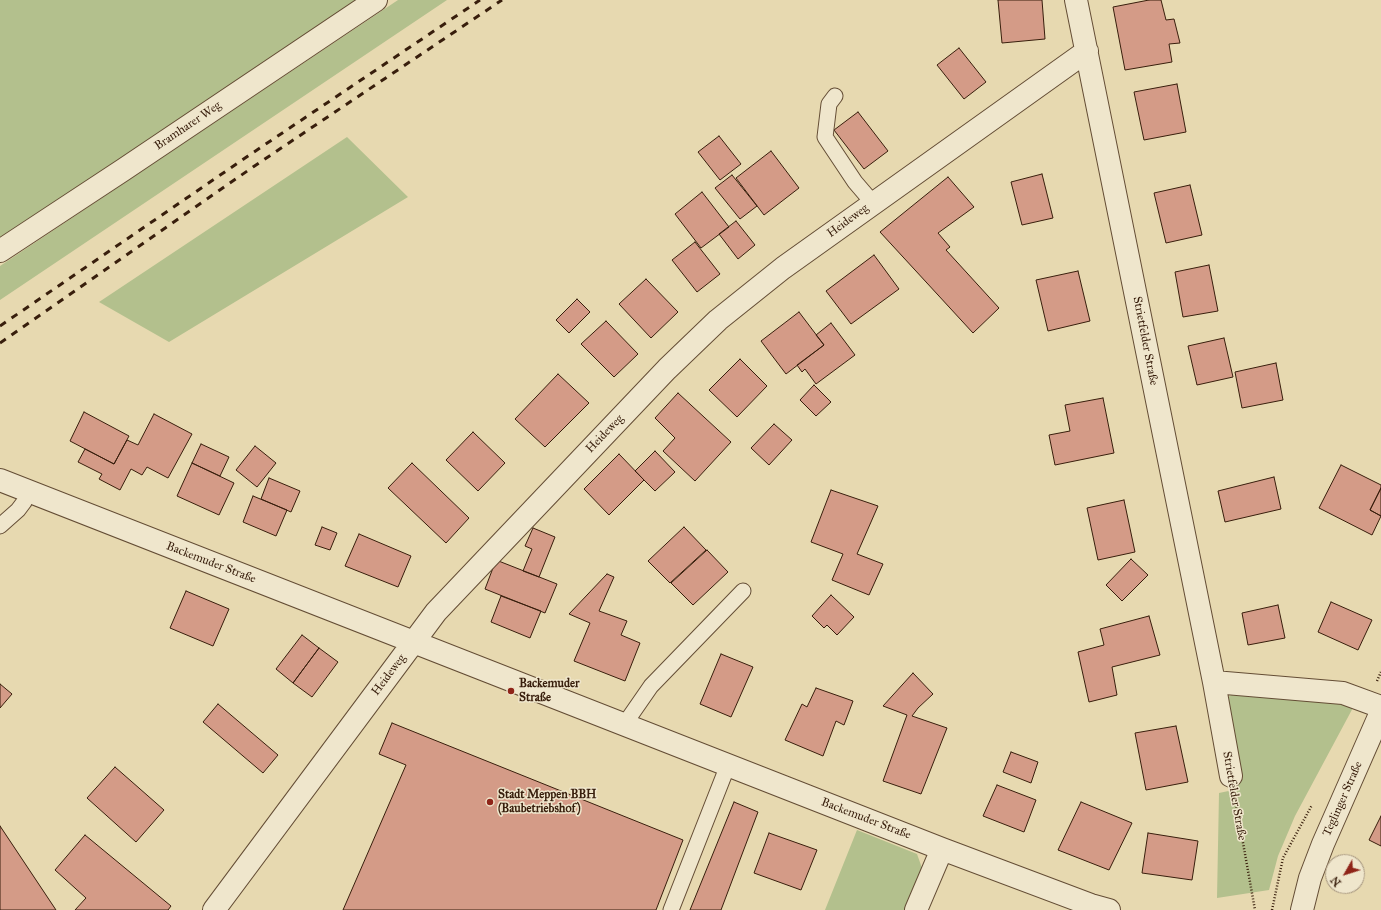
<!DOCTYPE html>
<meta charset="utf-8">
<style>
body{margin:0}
#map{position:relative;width:1381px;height:910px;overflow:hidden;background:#e7d9b0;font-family:"IM FELL Great Primer",serif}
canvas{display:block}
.north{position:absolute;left:1325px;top:854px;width:40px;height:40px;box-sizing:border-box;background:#efe6cc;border:1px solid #a6967f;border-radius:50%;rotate:231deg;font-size:11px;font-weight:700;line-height:16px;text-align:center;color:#381e0c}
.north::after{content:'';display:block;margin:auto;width:14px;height:18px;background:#8f2418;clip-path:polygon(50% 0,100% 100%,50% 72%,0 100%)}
</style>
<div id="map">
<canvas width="1381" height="910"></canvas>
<div class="north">N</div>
</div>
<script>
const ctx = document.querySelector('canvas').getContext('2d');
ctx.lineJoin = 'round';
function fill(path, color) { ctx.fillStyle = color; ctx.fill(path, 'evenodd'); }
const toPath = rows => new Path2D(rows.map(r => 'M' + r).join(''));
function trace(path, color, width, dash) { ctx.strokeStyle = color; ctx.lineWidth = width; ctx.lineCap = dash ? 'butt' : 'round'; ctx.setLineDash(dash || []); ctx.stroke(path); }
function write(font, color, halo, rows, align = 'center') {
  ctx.font = font + ' "IM FELL Great Primer",serif'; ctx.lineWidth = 3; ctx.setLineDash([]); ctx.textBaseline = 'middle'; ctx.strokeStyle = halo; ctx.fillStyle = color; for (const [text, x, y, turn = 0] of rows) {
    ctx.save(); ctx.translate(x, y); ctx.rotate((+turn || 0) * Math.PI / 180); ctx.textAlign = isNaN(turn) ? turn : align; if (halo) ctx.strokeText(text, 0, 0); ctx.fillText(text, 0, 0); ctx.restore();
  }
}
const green = toPath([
 [0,0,356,0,0,240],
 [398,0,447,0,0,300,0,266],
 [347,137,408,197,169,342,99,302],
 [1231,695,1343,701,1355,704,1295,816,1278,856,1269,890,1217,898,1219,793,1238,789,1223,701],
 [857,830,917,854,922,868,905,910,825,910]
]);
const building = toPath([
 [998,0,1042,0,1045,39,1002,43,998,0],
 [1149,0,1161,0,1166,20,1174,19,1180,43,1169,44,1172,62,1125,70,1113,7,1149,0],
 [959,48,986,82,964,99,937,65,959,48],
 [1177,84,1186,132,1144,140,1134,92,1177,84],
 [858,112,888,151,864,169,834,130,858,112],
 [719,136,741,164,720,180,698,152,719,136],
 [771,151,799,188,764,215,736,178,771,151],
 [1042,174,1053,218,1022,225,1011,182,1042,174],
 [732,175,757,206,740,219,715,188,732,175],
 [948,177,974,207,938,233,950,247,946,250,999,308,973,333,880,232,948,177],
 [1190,185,1202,235,1166,243,1154,193,1190,185],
 [702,192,729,227,701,248,675,214,702,192],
 [736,221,755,245,738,259,719,234,736,221],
 [695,242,720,274,697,292,672,260,695,242],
 [874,255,899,289,851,324,826,291,874,255],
 [1209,265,1218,311,1183,317,1175,272,1209,265],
 [1078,271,1090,321,1048,331,1036,280,1078,271],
 [646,279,678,312,651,338,619,304,646,279],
 [577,299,590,312,569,333,556,320,577,299],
 [799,312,824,345,786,374,761,341,799,312],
 [606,321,638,354,614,377,581,344,606,321],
 [831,323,855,355,816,384,805,369,802,372,797,365,824,345,816,335,831,323],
 [1224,338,1233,377,1197,385,1188,346,1224,338],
 [740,359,767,386,737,417,709,390,740,359],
 [1276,363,1283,400,1242,408,1235,372,1276,363],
 [558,374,589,403,545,447,515,419,558,374],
 [814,385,831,402,816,416,800,400,814,385],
 [678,393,731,442,695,481,663,451,675,438,655,418,678,393],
 [1103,398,1114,453,1055,465,1049,435,1070,431,1065,405,1103,398],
 [84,412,129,436,114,464,70,441,84,412],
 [154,414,192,434,168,478,147,467,142,475,131,469,120,490,99,479,102,474,78,462,85,449,114,464,127,440,138,445,154,414],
 [774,424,792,440,769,465,751,448,774,424],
 [473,432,505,463,478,491,446,460,473,432],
 [201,444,229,457,220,476,192,463,201,444],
 [255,446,276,463,257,487,236,470,255,446],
 [655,451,675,472,655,491,635,471,655,451],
 [619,454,644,480,609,515,584,489,619,454],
 [192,463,234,483,219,515,177,496,192,463],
 [412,463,469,518,446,543,388,488,412,463],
 [1341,465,1381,485,1381,488,1370,510,1381,516,1372,535,1319,508,1341,465],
 [1274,477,1281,509,1225,522,1218,491,1274,477],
 [269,478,300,491,291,512,261,499,269,478],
 [1381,488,1381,516,1370,510,1381,488],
 [831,490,878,506,857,554,883,564,869,595,832,580,843,554,811,542,831,490],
 [253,496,287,510,276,536,243,522,253,496],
 [1124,500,1135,552,1098,560,1087,508,1124,500],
 [322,527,337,533,330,550,315,545,322,527],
 [684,527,706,550,670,583,648,561,684,527],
 [533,528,555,537,539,577,523,571,532,549,525,546,533,528],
 [359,534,411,556,398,587,345,566,359,534],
 [707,550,728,572,693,605,671,583,707,550],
 [1131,559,1148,575,1122,601,1106,585,1131,559],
 [496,560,557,584,545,613,485,589,496,560],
 [607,574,614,577,599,611,627,621,621,635,640,643,625,681,574,661,590,623,569,614,607,574],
 [186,591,229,609,213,646,170,628,186,591],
 [831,595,854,617,837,635,827,625,824,628,812,616,831,595],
 [501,596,541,611,530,638,491,622,501,596],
 [1331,602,1372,620,1358,650,1318,632,1331,602],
 [1278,605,1285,638,1248,645,1242,613,1278,605],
 [1149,616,1160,655,1112,667,1117,695,1089,702,1078,652,1104,645,1100,629,1149,616],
 [302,635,319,648,293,683,276,669,302,635],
 [319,648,338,662,312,697,293,683,319,648],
 [721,654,753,667,731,717,700,704,721,654],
 [913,673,933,694,918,708,912,716,947,728,921,794,883,781,907,715,883,706,913,673],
 [0,684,12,694,0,708,0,684],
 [816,688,853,701,844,725,836,721,823,756,785,740,802,704,807,707,816,688],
 [218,704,278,755,263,773,203,722,218,704],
 [392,723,683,840,656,910,343,910,406,765,379,754,392,723],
 [1176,726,1188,782,1146,790,1135,733,1176,726],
 [1011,752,1038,762,1031,783,1003,772,1011,752],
 [115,767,164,810,136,842,87,798,115,767],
 [997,785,1036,800,1024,832,983,816,997,785],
 [734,802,758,812,721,910,690,910,734,802],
 [1081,802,1132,823,1109,870,1058,850,1081,802],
 [1381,816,1381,846,1369,840,1381,816],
 [0,826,56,910,0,910,0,826],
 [769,833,817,850,801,890,754,873,769,833],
 [1148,833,1198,841,1192,880,1142,873,1148,833],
 [85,835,171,906,168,910,75,910,86,898,55,870,85,835]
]);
const path = toPath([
 [1377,681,1381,672],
 [1235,798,1255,910],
 [1272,910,1283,858,1312,805]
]);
const service = toPath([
 [835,96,829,104,825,137,855,182,873,203],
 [0,526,18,510,24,502,28,491],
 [624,725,651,686,743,591],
 [671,910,728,765]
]);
const minor = toPath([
 [1076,0,1214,682,1231,776],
 [0,251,123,170,376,0],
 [0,480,942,849,1091,905,1109,910],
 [1214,682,1343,693,1381,707],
 [214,910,436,612,667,369,718,320,783,268,1087,51],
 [916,910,942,849]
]);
const tertiary = toPath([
 [1302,910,1310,878,1323,844,1381,712]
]);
const rail = toPath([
 [0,326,248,156,480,0],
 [0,343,253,167,502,0]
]);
const markers = [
 [511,691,4,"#8f2418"],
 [490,802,4,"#8f2418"]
];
const streetNames = [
 ["Bramharer Weg",188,126,-34],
 ["Heideweg",848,221,-36],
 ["Strietfelder Straße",1145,341,79],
 ["Heideweg",605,434,-46],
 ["Backemuder Straße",211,563,21],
 ["Heideweg",389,675,-53],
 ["Strietfelder Straße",1234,796,80],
 ["Teglinger Straße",1343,799,-66],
 ["Backemuder Straße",866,819,21]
];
const poiNames = [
 ["Backemuder",519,684],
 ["Straße",519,698],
 ["Stadt Meppen BBH",498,795],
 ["(Baubetriebshof)",498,809]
];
fill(green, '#b3c08d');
fill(building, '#d49b87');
trace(building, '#381e0c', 1);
trace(service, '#644d35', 17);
trace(minor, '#644d35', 24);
trace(tertiary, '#644d35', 24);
trace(path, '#381e0c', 2.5, [1, 2]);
trace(service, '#efe6cc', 15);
trace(minor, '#efe6cc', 22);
trace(tertiary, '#efe6cc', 22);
trace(rail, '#381e0c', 3, [7, 7]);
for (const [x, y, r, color] of markers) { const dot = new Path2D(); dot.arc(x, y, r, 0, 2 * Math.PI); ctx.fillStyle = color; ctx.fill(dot); trace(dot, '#efe6cc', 1.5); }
write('12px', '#381e0c', '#efe6cc', streetNames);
write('bold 12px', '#381e0c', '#efe6cc', poiNames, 'left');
</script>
